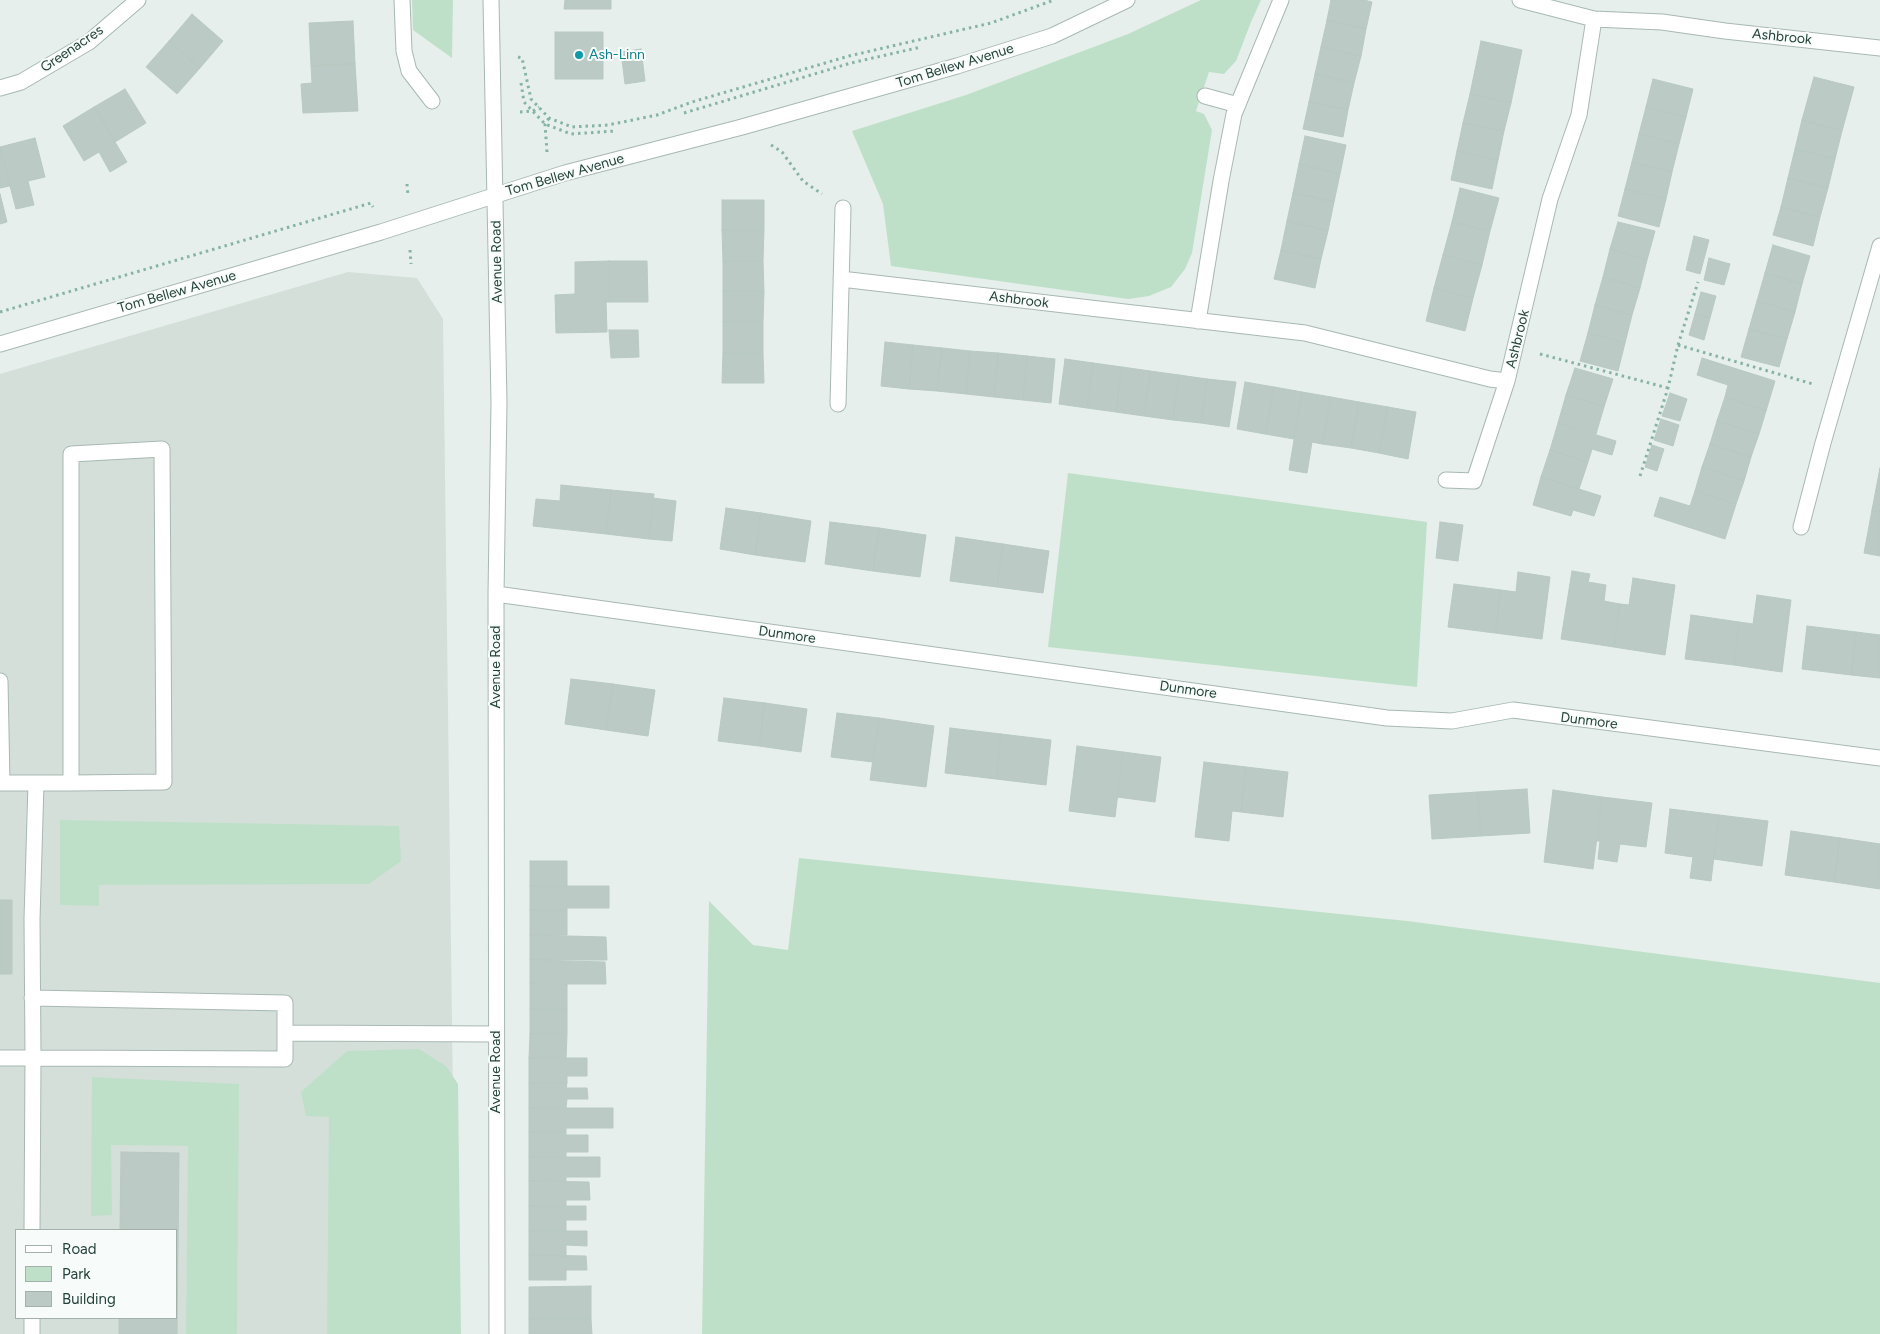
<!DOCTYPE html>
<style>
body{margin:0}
#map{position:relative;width:1880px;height:1334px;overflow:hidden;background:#e6efeb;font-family:Figtree,sans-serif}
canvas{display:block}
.legend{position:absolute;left:15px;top:1229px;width:162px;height:90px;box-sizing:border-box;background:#f7fbf9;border:1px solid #a3b1ad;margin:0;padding:6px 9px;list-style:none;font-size:15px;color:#24423a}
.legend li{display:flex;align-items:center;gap:10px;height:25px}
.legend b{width:25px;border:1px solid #a3b1ad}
</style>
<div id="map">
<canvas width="1880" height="1334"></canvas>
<ul class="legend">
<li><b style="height:6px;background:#fff"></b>Road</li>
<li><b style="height:14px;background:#bfe0c8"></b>Park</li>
<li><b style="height:14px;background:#bbcac4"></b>Building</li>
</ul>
</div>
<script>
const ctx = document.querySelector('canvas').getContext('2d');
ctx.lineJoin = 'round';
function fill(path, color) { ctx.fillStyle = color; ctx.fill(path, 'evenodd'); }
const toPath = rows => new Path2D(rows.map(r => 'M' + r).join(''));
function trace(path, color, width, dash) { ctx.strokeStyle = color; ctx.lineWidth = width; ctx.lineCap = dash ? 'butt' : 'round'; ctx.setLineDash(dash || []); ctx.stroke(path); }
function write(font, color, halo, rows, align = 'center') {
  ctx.font = font + ' Figtree,sans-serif'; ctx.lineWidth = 4; ctx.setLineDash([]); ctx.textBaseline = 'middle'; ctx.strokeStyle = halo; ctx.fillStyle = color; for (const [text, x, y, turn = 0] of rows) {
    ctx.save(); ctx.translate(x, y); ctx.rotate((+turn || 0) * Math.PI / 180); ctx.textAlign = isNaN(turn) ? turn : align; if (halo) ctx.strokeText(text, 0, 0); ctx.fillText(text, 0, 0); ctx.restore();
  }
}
const built = toPath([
 [348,272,417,278,443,319,456,1334,0,1334,0,374],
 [16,1230,176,1230,176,1318,16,1318]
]);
const green = toPath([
 [412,0,453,0,452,58,413,30],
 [1201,0,1261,0,1251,22,1236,61,1224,74,1209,72,1196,111,1204,114,1212,130,1192,253,1185,269,1171,287,1149,296,1128,299,891,266,883,204,852,131,966,95,1128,34],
 [1068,473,1427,522,1417,687,1048,647],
 [60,820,399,826,401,861,369,884,99,885,99,906,60,905],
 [799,858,1407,921,1880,983,1880,1334,702,1334,709,901,753,945,788,950],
 [419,1049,446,1066,458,1084,461,1334,327,1334,329,1117,306,1116,301,1092,347,1051],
 [92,1077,239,1084,237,1334,186,1334,188,1146,111,1145,112,1215,91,1216]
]);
const building = toPath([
 [565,0,611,0,611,9,564,9,565,0],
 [1331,0,1364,0,1372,2,1366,29,1327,20,1331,0],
 [192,14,223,41,200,68,169,41,192,14],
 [1327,20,1366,29,1361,56,1321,47,1327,20],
 [353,21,355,64,311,66,309,23,353,21],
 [555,32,603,32,603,79,555,79,555,32],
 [169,41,200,68,177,94,146,67,169,41],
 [1481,41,1522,50,1511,103,1470,94,1481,41],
 [1321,47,1361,56,1354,83,1315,74,1321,47],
 [641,49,645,81,625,84,621,52,641,49],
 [355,64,358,111,303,113,301,84,312,83,311,66,355,64],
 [1315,74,1354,83,1348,110,1309,102,1315,74],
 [1814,77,1854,87,1842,131,1802,120,1814,77],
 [1653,79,1693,89,1686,117,1646,107,1653,79],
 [125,89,146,123,115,142,94,107,125,89],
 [1470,94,1511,103,1504,131,1463,123,1470,94],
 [1309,102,1348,110,1343,137,1303,129,1309,102],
 [94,107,127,162,110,172,99,152,84,161,63,126,94,107],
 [1646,107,1686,117,1679,144,1639,134,1646,107],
 [1802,120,1842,131,1835,159,1795,149,1802,120],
 [1463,123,1504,131,1498,160,1457,151,1463,123],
 [1639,134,1679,144,1672,172,1632,162,1639,134],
 [1305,136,1346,145,1340,174,1299,164,1305,136],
 [35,138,45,177,28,181,34,205,16,209,0,147,35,138],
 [0,147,10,186,0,188,0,147],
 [1795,149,1835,159,1828,188,1788,178,1795,149],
 [1457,151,1498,160,1492,189,1451,180,1457,151],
 [1632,162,1672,172,1666,199,1625,189,1632,162],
 [1299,164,1340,174,1334,202,1293,193,1299,164],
 [1788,178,1828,188,1820,217,1781,207,1788,178],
 [1460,188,1499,198,1490,231,1452,222,1460,188],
 [1625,189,1666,199,1659,227,1618,216,1625,189],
 [1293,193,1334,202,1328,231,1287,221,1293,193],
 [0,194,7,222,0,224,0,194],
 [722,200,764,200,764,230,722,230,722,200],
 [1781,207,1820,217,1813,246,1773,235,1781,207],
 [1287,221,1328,231,1321,259,1281,250,1287,221],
 [1452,222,1490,231,1482,265,1443,255,1452,222],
 [1618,222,1655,231,1647,260,1610,249,1618,222],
 [722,230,764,230,763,261,723,261,722,230],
 [1694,236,1709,240,1700,274,1686,270,1694,236],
 [1773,245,1810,256,1802,284,1765,273,1773,245],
 [1610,249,1647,260,1640,288,1603,277,1610,249],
 [1281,250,1321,259,1315,288,1274,279,1281,250],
 [1443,255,1482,265,1473,298,1434,288,1443,255],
 [1709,258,1730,264,1724,285,1704,280,1709,258],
 [609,261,609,302,606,302,607,332,556,333,555,295,575,294,575,262,609,261],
 [609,261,647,261,648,302,609,302,609,261],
 [723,261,763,261,764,291,723,291,723,261],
 [1765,273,1802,284,1795,312,1757,301,1765,273],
 [1603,277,1640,288,1632,315,1595,305,1603,277],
 [1434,288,1473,298,1465,331,1426,321,1434,288],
 [723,291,764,291,763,322,723,322,723,291],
 [1701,292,1716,296,1710,318,1695,314,1701,292],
 [1757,301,1795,312,1787,339,1749,329,1757,301],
 [1595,305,1632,315,1625,343,1588,333,1595,305],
 [1695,314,1710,318,1704,340,1689,335,1695,314],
 [723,322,763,322,763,353,723,353,723,322],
 [1749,329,1787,339,1779,367,1741,357,1749,329],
 [609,330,638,330,639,357,611,358,609,330],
 [1588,333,1625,343,1618,371,1580,361,1588,333],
 [885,342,913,345,909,389,881,386,885,342],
 [913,345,942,348,937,391,909,389,913,345],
 [942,348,970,351,966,394,937,391,942,348],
 [970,351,998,353,994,397,966,394,970,351],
 [723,353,763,353,764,383,722,383,723,353],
 [998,353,1027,356,1023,400,994,397,998,353],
 [1027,356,1055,359,1051,403,1023,400,1027,356],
 [1702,358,1775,381,1766,411,1725,397,1728,385,1697,375,1702,358],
 [1065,359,1093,363,1087,408,1059,404,1065,359],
 [1093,363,1122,367,1116,412,1087,408,1093,363],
 [1122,367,1150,371,1144,416,1116,412,1122,367],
 [1575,368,1613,379,1604,407,1566,395,1575,368],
 [1150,371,1179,375,1173,420,1144,416,1150,371],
 [1179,375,1207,379,1201,423,1173,420,1179,375],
 [1207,379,1236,382,1229,427,1201,423,1207,379],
 [1245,382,1274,387,1265,434,1237,429,1245,382],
 [1274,387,1302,392,1294,439,1265,434,1274,387],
 [1302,392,1331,397,1322,444,1312,442,1307,473,1289,470,1302,392],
 [1670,393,1687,399,1680,421,1662,416,1670,393],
 [1566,395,1604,407,1596,434,1558,423,1566,395],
 [1331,397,1359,402,1351,448,1322,444,1331,397],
 [1725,397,1766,411,1759,434,1717,421,1725,397],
 [1359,402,1388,407,1379,453,1351,448,1359,402],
 [1388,407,1416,412,1408,459,1379,453,1388,407],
 [1661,419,1679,425,1673,446,1654,440,1661,419],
 [1717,421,1759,434,1751,457,1710,444,1717,421],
 [1558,423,1616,441,1612,455,1592,449,1588,462,1550,450,1558,423],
 [1710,444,1751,457,1744,481,1702,467,1710,444],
 [1652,445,1664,449,1657,471,1645,467,1652,445],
 [1550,450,1588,462,1579,489,1541,477,1550,450],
 [1702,467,1744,481,1736,504,1695,491,1702,467],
 [1880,468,1880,512,1872,510,1880,468],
 [1541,477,1601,496,1594,516,1573,510,1571,516,1533,505,1541,477],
 [561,485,611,490,606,534,533,526,536,499,560,501,561,485],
 [611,490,654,494,649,539,606,534,611,490],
 [1695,491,1736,504,1725,539,1654,516,1660,497,1690,506,1695,491],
 [653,498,676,501,672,541,649,539,653,498],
 [726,508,761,513,755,555,720,549,726,508],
 [1872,510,1880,512,1880,556,1864,553,1872,510],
 [761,513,811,521,805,562,755,555,761,513],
 [830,522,879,528,873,571,825,564,830,522],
 [1440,522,1463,525,1458,561,1436,558,1440,522],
 [879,528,926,535,920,577,873,571,879,528],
 [956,537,1003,544,997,587,950,581,956,537],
 [1003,544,1049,551,1043,593,997,587,1003,544],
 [1572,571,1590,574,1588,582,1606,585,1604,601,1620,604,1614,647,1561,639,1572,571],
 [1518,572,1550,577,1542,639,1495,633,1501,590,1516,592,1518,572],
 [1633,578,1675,585,1665,655,1614,647,1620,604,1629,605,1633,578],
 [1454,584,1501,590,1495,633,1448,627,1454,584],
 [1757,595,1791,600,1782,672,1734,665,1739,622,1753,624,1757,595],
 [1691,615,1739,622,1734,665,1685,659,1691,615],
 [1807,626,1856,632,1851,675,1802,669,1807,626],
 [1856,632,1880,635,1880,678,1851,675,1856,632],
 [571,679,613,684,606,730,565,724,571,679],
 [613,684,655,690,648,736,606,730,613,684],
 [724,698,765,703,759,746,718,741,724,698],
 [765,703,807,709,801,752,759,746,765,703],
 [837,713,879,718,873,762,831,757,837,713],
 [879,718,934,726,926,787,870,780,879,718],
 [950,728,1001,734,996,779,945,773,950,728],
 [1001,734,1051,740,1046,785,996,779,1001,734],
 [1077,746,1123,752,1115,817,1069,811,1077,746],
 [1123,752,1161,757,1155,802,1117,797,1123,752],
 [1204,762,1246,767,1241,812,1232,811,1229,841,1195,837,1204,762],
 [1246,767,1288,772,1283,817,1241,812,1246,767],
 [1527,789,1530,833,1481,836,1478,792,1527,789],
 [1553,790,1602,797,1593,869,1544,862,1553,790],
 [1478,792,1481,836,1432,839,1429,795,1478,792],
 [1602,797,1652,803,1646,847,1620,844,1617,862,1598,859,1600,841,1597,841,1602,797],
 [1670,809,1719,815,1711,881,1690,878,1693,857,1665,853,1670,809],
 [1719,815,1768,821,1762,866,1714,859,1719,815],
 [1791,831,1840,838,1834,882,1785,875,1791,831],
 [1840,838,1880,844,1880,889,1834,882,1840,838],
 [530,861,567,861,567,886,530,886,530,861],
 [530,886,609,886,609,908,567,908,567,910,530,910,530,886],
 [0,900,12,900,12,974,0,974,0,900],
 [530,910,567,910,567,935,530,935,530,910],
 [530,935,606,937,607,960,530,960,530,935],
 [530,960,605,962,606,984,530,984,530,960],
 [530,984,567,984,567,1009,530,1009,530,984],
 [530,1009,567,1009,567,1034,530,1034,530,1009],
 [530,1034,567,1034,566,1058,529,1058,530,1034],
 [529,1058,587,1058,587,1076,567,1076,567,1083,529,1083,529,1058],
 [529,1083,567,1083,566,1088,587,1088,588,1099,567,1099,566,1108,529,1108,529,1083],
 [529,1108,613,1108,613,1128,566,1128,566,1132,529,1132,529,1108],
 [529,1132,566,1132,566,1135,588,1135,588,1152,566,1152,566,1157,529,1157,529,1132],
 [121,1152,179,1153,177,1334,119,1334,119,1318,176,1318,176,1230,120,1230,121,1152],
 [529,1157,600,1157,600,1177,566,1177,566,1181,529,1181,529,1157],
 [529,1181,589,1182,590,1200,566,1200,566,1206,529,1206,529,1181],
 [529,1206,586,1206,586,1220,566,1220,566,1231,529,1231,529,1206],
 [529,1231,587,1231,587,1246,566,1245,566,1256,529,1255,529,1231],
 [529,1255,586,1256,587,1270,566,1270,566,1280,529,1280,529,1255],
 [591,1286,591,1319,529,1319,529,1287,591,1286],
 [529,1319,591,1319,592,1334,529,1334,529,1319]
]);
const path = toPath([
 [518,57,522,58,531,99,549,118,572,127,608,125,657,115,692,102,849,56,991,23,1054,0],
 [521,83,524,102,545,124,571,134,615,131],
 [520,112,533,111,539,107],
 [684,113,851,63,921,47],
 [771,145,782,152,803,181,822,194],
 [547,152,545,124,549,118],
 [407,184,408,196],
 [410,250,411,264],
 [0,312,371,203,373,207],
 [1678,345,1698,282],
 [1540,354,1668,388],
 [1640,476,1668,388,1678,345,1813,384]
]);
const minor = toPath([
 [402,0,404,51,409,71,432,101],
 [491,0,499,402,496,594,497,1334],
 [1520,0,1594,19,1662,22,1725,31,1880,48],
 [0,88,21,82,89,42,138,0],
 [1205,96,1238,105],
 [841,279,1305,333,1490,379,1507,381,1550,199,1579,115,1594,19],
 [1198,321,1221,181,1234,114,1281,0],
 [0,344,381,232,565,173,742,127,957,66,1052,36,1127,0],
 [838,404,843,208],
 [1446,480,1474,481,1507,381],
 [1801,527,1823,443,1880,246],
 [496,594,1387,718,1452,721,1513,710,1880,758],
 [0,681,2,783],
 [0,783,36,783],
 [71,783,71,454,162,449,164,782,71,783,36,783,32,919,33,1058,285,1059,285,1033],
 [32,998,285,1003,285,1033,496,1034],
 [0,1058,33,1058,32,1230],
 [32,1334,32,1318]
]);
const markers = [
 [579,55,5,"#0f9aa8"]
];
const streetNames = [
 ["Ashbrook",1782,37,6],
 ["Greenacres",72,49,-34],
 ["Tom Bellew Avenue",955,66,-17],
 ["Tom Bellew Avenue",565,175,-16],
 ["Avenue Road",497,262,-91],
 ["Tom Bellew Avenue",177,292,-16],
 ["Ashbrook",1019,300,7],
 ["Ashbrook",1518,339,-76],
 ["Dunmore",787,635,8],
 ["Avenue Road",496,667,-90],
 ["Dunmore",1188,690,8],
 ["Dunmore",1589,721,7],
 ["Avenue Road",496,1072,-90]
];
const cultureNames = [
 ["Ash-Linn",589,55]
];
fill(built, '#d4dfda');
fill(green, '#bfe0c8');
fill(building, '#bbcac4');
trace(building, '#b8c9c2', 1);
trace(minor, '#a8b8b2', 17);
trace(path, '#86b3a5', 3, [2.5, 4]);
trace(minor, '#fff', 15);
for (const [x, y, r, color] of markers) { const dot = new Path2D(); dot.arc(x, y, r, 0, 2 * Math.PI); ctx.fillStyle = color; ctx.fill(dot); trace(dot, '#f7fbf9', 2); }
write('14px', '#24423a', '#f7fbf9', streetNames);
write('14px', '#0d838f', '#f7fbf9', cultureNames, 'left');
</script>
